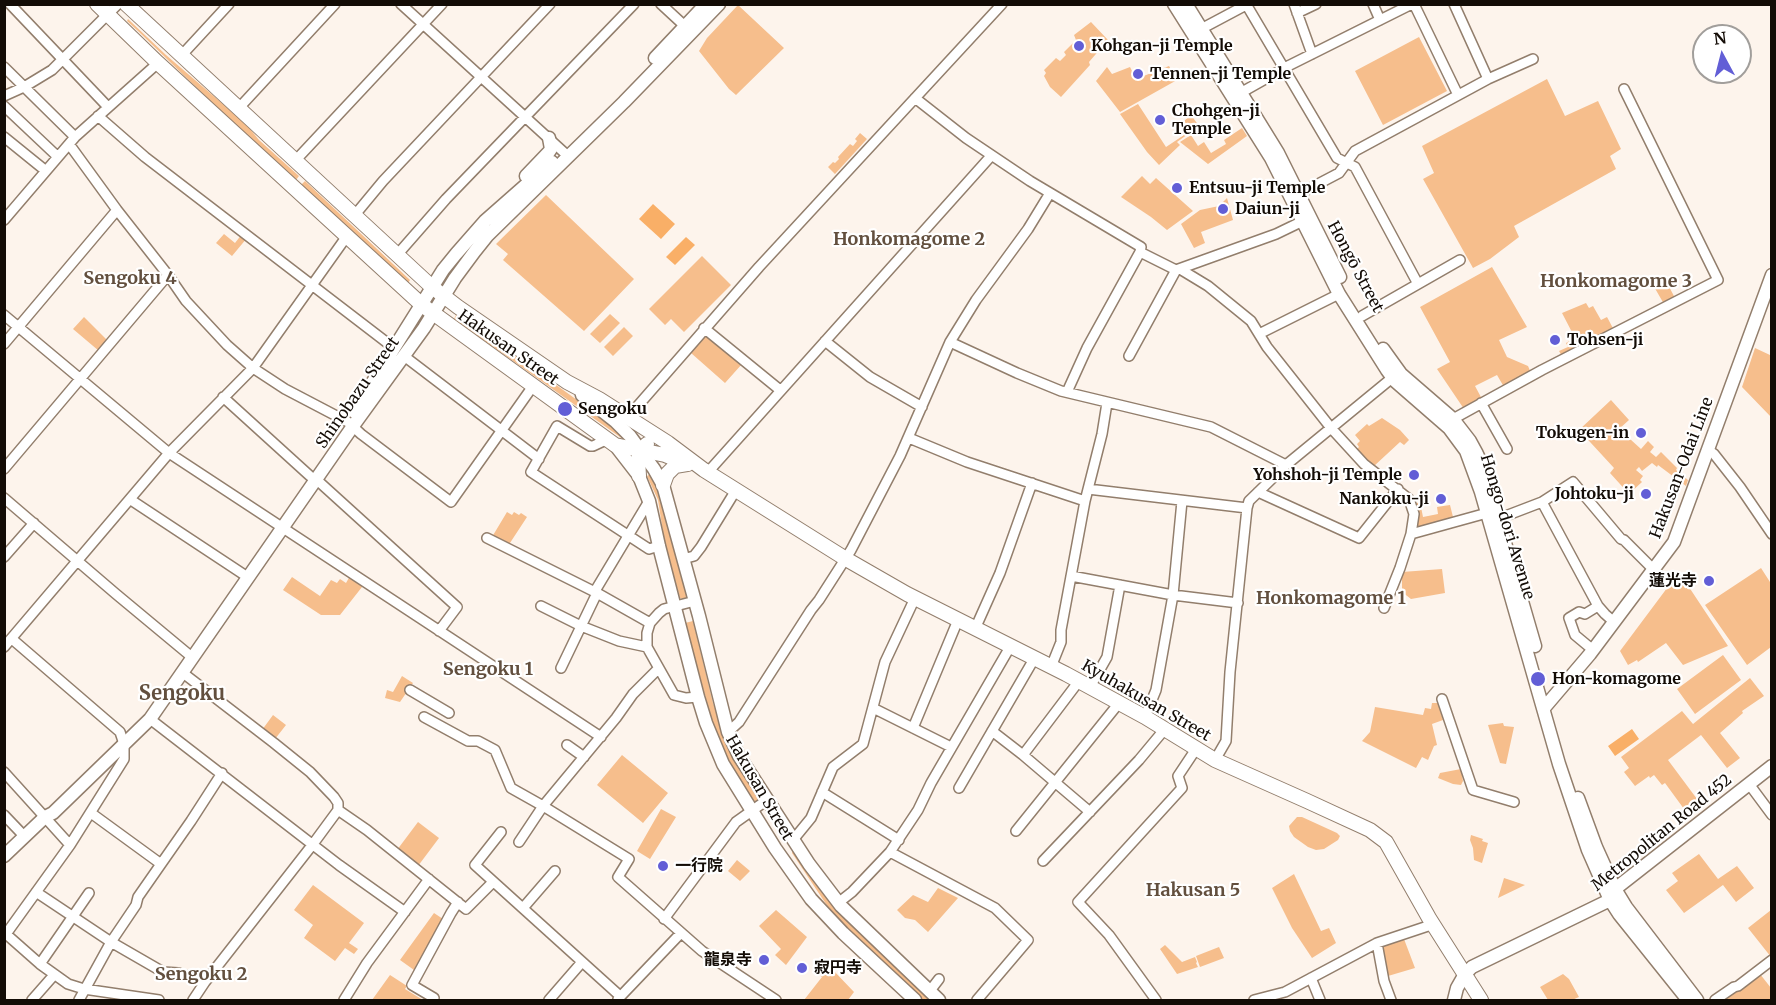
<!DOCTYPE html>
<meta charset="utf-8">
<style>
body{margin:0}
#map{position:relative;width:1776px;height:1005px;overflow:hidden;background:#fdf4ec;font-family:Merriweather,serif}
canvas{display:block}
.frame{position:absolute;inset:0;border:6px solid #130c06;pointer-events:none}
.north{position:absolute;left:1692px;top:24px;width:60px;height:60px;box-sizing:border-box;background:#fff;border:2px solid #a19e9b;border-radius:50%;rotate:353deg;font-size:16px;font-weight:700;line-height:24px;text-align:center;color:#130c06}
.north::after{content:'';display:block;margin:auto;width:21px;height:27px;background:#625ed6;clip-path:polygon(50% 0,100% 100%,50% 72%,0 100%)}
</style>
<div id="map">
<canvas width="1776" height="1005"></canvas>
<div class="frame"></div>
<div class="north">N</div>
</div>
<script>
const ctx = document.querySelector('canvas').getContext('2d');
ctx.lineJoin = 'round';
function fill(path, color) { ctx.fillStyle = color; ctx.fill(path, 'evenodd'); }
const toPath = rows => new Path2D(rows.map(r => 'M' + r).join(''));
function trace(path, color, width, dash) { ctx.strokeStyle = color; ctx.lineWidth = width; ctx.lineCap = dash ? 'butt' : 'round'; ctx.setLineDash(dash || []); ctx.stroke(path); }
function write(font, color, halo, rows, align = 'center') {
  ctx.font = font + ' Merriweather,"Noto Sans JP",serif'; ctx.lineWidth = 4.5; ctx.setLineDash([]); ctx.textBaseline = 'middle'; ctx.strokeStyle = halo; ctx.fillStyle = color; for (const [text, x, y, turn = 0] of rows) {
    ctx.save(); ctx.translate(x, y); ctx.rotate((+turn || 0) * Math.PI / 180); ctx.textAlign = isNaN(turn) ? turn : align; if (halo) ctx.strokeText(text, 0, 0); ctx.fillText(text, 0, 0); ctx.restore();
  }
}
const green = toPath([
 [738,5,784,48,736,95,729,89,699,51,707,38],
 [128,19,166,55,246,124,259,140,299,176,296,180,236,126,138,31,127,21],
 [1091,22,1108,40,1089,62,1090,65,1061,97,1050,87,1044,76,1046,73,1044,70,1056,58,1060,61,1066,55,1064,52,1076,40,1074,35],
 [1419,37,1447,91,1383,125,1355,71],
 [1169,66,1177,80,1120,112,1096,81,1107,67,1112,74,1130,67,1136,79],
 [1547,79,1565,116,1598,101,1621,149,1610,156,1616,169,1514,226,1519,237,1490,259,1473,268,1423,179,1434,173,1422,146],
 [1138,104,1166,147,1187,133,1183,126,1186,124,1184,121,1191,115,1199,126,1177,142,1180,145,1159,165,1147,152,1120,114],
 [1242,128,1247,136,1208,164,1180,142,1191,135,1198,146,1204,142,1211,153,1226,144,1224,140],
 [860,133,867,139,835,174,828,167,833,162,835,163,839,159,838,157,850,144,853,146,857,141,855,139],
 [1142,176,1150,184,1156,178,1193,211,1167,230,1151,217,1121,197],
 [305,181,410,280,407,285,301,185],
 [546,195,634,279,584,331,503,260,508,254,496,244],
 [1227,198,1233,220,1201,232,1205,243,1194,248,1181,224,1200,210,1219,206],
 [224,234,235,243,242,234,247,238,232,256,216,243],
 [702,256,731,285,684,332,671,319,665,325,649,309],
 [1492,267,1527,327,1499,340,1507,357,1528,366,1531,373,1504,387,1497,375,1475,386,1482,399,1464,409,1437,369,1450,362,1420,307],
 [1665,279,1675,298,1664,304,1653,285],
 [1586,303,1589,308,1593,306,1601,320,1607,317,1615,332,1563,358,1559,351,1568,347,1566,343,1575,338,1562,313],
 [610,314,620,323,600,343,590,334],
 [456,315,519,358,606,421,627,442,454,319],
 [84,317,108,341,99,351,73,329],
 [624,327,633,336,613,356,604,347],
 [707,334,742,364,725,383,691,353],
 [1755,348,1770,355,1771,353,1771,417,1742,387],
 [1611,400,1629,420,1619,429,1641,449,1648,441,1654,447,1650,452,1656,457,1661,452,1677,468,1676,470,1688,480,1686,486,1658,465,1657,467,1652,463,1642,471,1639,467,1636,470,1643,476,1640,480,1642,482,1629,494,1610,473,1614,468,1579,430],
 [1382,418,1400,430,1409,440,1404,445,1400,442,1373,467,1355,451,1359,447,1357,444,1360,441,1355,435,1367,424,1369,426],
 [650,474,659,490,687,594,685,600,680,598,665,545,658,500,647,476],
 [1420,502,1423,517,1438,514,1437,507,1450,505,1454,521,1414,532,1415,504],
 [507,512,512,515,514,512,519,515,521,513,527,517,508,546,492,537],
 [1761,568,1770,582,1771,581,1771,647,1747,665,1705,605],
 [1442,569,1445,593,1411,599,1402,592,1402,572],
 [1679,572,1728,646,1683,665,1666,643,1638,662,1637,660,1628,665,1620,651],
 [350,576,361,582,362,587,340,615,321,615,283,590,292,577,320,596,331,580,337,583,340,579,346,583],
 [693,621,713,703,722,728,759,797,759,801,756,803,752,801,739,779,725,753,712,721,685,623],
 [1723,655,1741,680,1695,714,1677,689],
 [402,676,413,683,400,702,385,698,387,690,393,692],
 [1750,678,1764,696,1742,711,1743,713,1720,733,1740,758,1727,768,1701,735,1668,760,1697,799,1684,809,1665,783,1662,785,1654,775,1650,778,1649,776,1635,786,1624,772,1629,768,1621,757,1682,711,1693,724],
 [1432,703,1438,703,1443,720,1432,724,1437,745,1434,746,1428,760,1422,757,1416,768,1362,741,1370,732,1375,707,1423,715,1425,708,1431,709],
 [273,715,286,725,275,739,262,730],
 [1503,723,1504,726,1514,727,1506,764,1500,763,1488,725],
 [622,755,668,793,643,823,597,785],
 [1461,769,1463,781,1461,785,1453,784,1438,778,1440,773],
 [661,809,676,817,650,859,637,851],
 [1297,817,1302,817,1337,833,1340,836,1338,840,1324,849,1316,850,1308,847,1294,837,1290,831,1289,826],
 [418,822,439,838,418,866,397,850],
 [1471,835,1483,839,1482,841,1488,843,1482,863,1474,860,1473,848,1470,840],
 [793,850,836,908,856,929,932,1000,922,1000,872,955,832,913,792,853],
 [1699,854,1718,879,1737,866,1754,888,1736,902,1723,885,1684,913,1666,890,1678,881,1672,873],
 [737,860,750,871,740,881,728,871],
 [1294,874,1321,931,1329,928,1336,943,1312,958,1292,928,1272,888],
 [1504,878,1525,885,1498,898],
 [313,885,364,923,349,943,358,949,354,954,345,948,335,961,304,938,313,925,294,910],
 [938,888,958,898,928,932,915,920,905,918,897,910,913,895,928,902],
 [776,910,807,937,786,965,775,955,781,949,759,926],
 [1771,910,1771,957,1748,928],
 [434,913,443,919,414,970,400,960],
 [1404,939,1415,968,1388,976,1381,946],
 [1165,945,1182,962,1195,957,1197,962,1196,963,1198,967,1177,974,1160,949],
 [1219,947,1224,958,1200,967,1196,956],
 [824,963,833,970,854,992,848,1000,804,1000,822,977,816,973],
 [1563,974,1569,979,1579,997,1572,1000,1548,1000,1540,987],
 [1760,974,1771,988,1771,1000,1724,1000],
 [390,975,407,986,405,989,423,1000,372,1000]
]);
const water = toPath([
 [653,204,675,224,661,239,639,219],
 [686,237,695,245,675,265,666,257],
 [1632,729,1639,739,1615,756,1608,746]
]);
const minor = toPath([
 [10,4,108,107],
 [401,4,569,157],
 [661,4,688,29],
 [1246,4,1337,158,1355,167,1418,284],
 [1294,4,1312,54],
 [1373,4,1380,20],
 [1414,4,1458,95],
 [1454,4,1488,79],
 [1297,13,1316,4],
 [1201,29,1248,4],
 [181,56,229,4],
 [4,67,75,137],
 [4,96,24,87,52,70,118,4],
 [1235,96,1290,65,1412,4],
 [915,98,966,138,1030,181,1141,247,1140,252,1176,270,1276,234,1307,219],
 [4,106,58,157],
 [238,109,335,4],
 [98,116,145,157,394,348],
 [4,137,46,171],
 [69,144,117,210,168,275,186,301,227,345,253,368,285,389,348,422,361,434,451,502,533,386],
 [295,161,442,4],
 [1299,194,1339,173,1355,151,1488,79,1533,59],
 [354,216,383,181,550,4],
 [4,220,75,137,158,63],
 [397,255,446,199,634,4],
 [1180,269,1208,286,1251,321,1267,347,1331,428,1364,464,1409,499,1414,514,1411,534,1400,568,1384,608],
 [4,315,169,453,601,737],
 [1362,316,1460,260],
 [704,328,780,390],
 [1259,334,1339,294],
 [825,341,870,377,922,407],
 [950,342,1017,373,1061,391,1211,427,1286,465],
 [4,344,117,210],
 [404,356,539,459],
 [1129,356,1176,270],
 [1067,392,1087,348,1140,252],
 [223,397,310,476],
 [1481,403,1507,449],
 [628,417,759,267,1002,4],
 [1453,419,1542,370,1718,280,1624,89],
 [909,438,967,462,1085,501],
 [608,439,593,446,590,446,557,426,531,472,649,549,659,546],
 [1708,450,1714,454,1740,487,1772,534],
 [4,469,168,275],
 [708,472,991,156],
 [317,480,457,607,439,631],
 [1088,489,1247,508],
 [1258,492,1359,538,1398,489],
 [4,498,116,594,193,658],
 [131,500,243,574],
 [1542,502,1598,606,1605,614,1614,622],
 [1495,520,1542,502,1573,482,1621,539,1624,540,1654,570],
 [1411,534,1487,513],
 [487,538,597,593,650,623],
 [4,557,34,523],
 [683,559,694,556,701,547,736,490],
 [1071,576,1173,595,1238,603],
 [595,591,649,501],
 [695,601,664,609,659,613,650,623,647,633,647,647,674,695,686,698,698,697],
 [541,606,581,626,619,641,647,647],
 [975,629,1000,573,1032,483],
 [12,639,120,732,124,744,124,759,70,845,6,934,40,964,68,984,84,989,159,1000],
 [4,647,169,453,253,368,347,236],
 [1593,650,1575,635,1569,618,1579,612,1585,614,1598,606],
 [1051,667,1061,642,1061,630,1085,501,1102,434,1107,403],
 [561,668,597,593],
 [183,673,274,743,310,772,334,797,338,803,338,810,367,830,466,909,493,882],
 [1090,687,1107,657,1120,585],
 [410,690,449,713],
 [1442,699,1473,790,1514,802],
 [873,708,951,747],
 [424,717,468,741,478,741,495,750,511,788,543,806,629,859,618,877,702,951,776,1000],
 [1145,717,1156,690,1173,595,1182,501],
 [150,719,339,865,405,912],
 [913,728,958,620],
 [992,731,1023,755,1090,812],
 [728,732,739,722,811,610,819,600,851,550,900,456,950,342,976,300,1028,229,1050,193],
 [567,745,584,757],
 [1023,755,1079,681],
 [1215,760,1226,741,1230,672,1247,508,1249,501,1286,465,1392,378,1398,375],
 [4,772,70,845],
 [1749,784,1772,815],
 [959,788,1034,659],
 [822,792,899,840],
 [4,815,25,837],
 [1016,831,1119,703],
 [501,832,475,865,620,996],
 [793,840,811,818,833,767,863,744,885,662,915,598],
 [519,842,543,806,616,718,633,694,658,669],
 [890,852,918,810,931,783,1010,647],
 [1043,861,1139,760,1164,730],
 [161,864,191,821,222,773],
 [36,892,111,942,163,972,178,973,205,982],
 [838,903,852,892,890,852,995,908,1028,940,977,1000],
 [523,908,555,871],
 [664,919,736,822,767,800],
 [1377,943,1384,981,1391,1000],
 [40,964,89,893],
 [1311,978,1320,1000],
 [929,992,939,979],
 [434,998,412,985,451,913,458,902],
 [618,999,681,933],
 [32,1000,54,975],
 [79,1000,111,942,136,905,138,897,161,864,91,813],
 [193,1000,205,982,313,844,338,810],
 [344,1000,367,963,429,879],
 [549,1000,582,962],
 [1156,1000,1109,935,1078,902,1182,788,1178,776,1196,749],
 [1254,1000,1285,992,1377,943,1434,924],
 [1715,1000,1734,987,1738,986,1772,960]
]);
const major = toPath([
 [1174,4,1271,158,1339,294,1387,370,1395,381,1449,428,1466,451,1481,492,1559,764,1588,850,1610,900,1619,914,1688,1000],
 [1186,4,1278,153,1340,277],
 [655,58,706,4],
 [526,176,549,152,551,149,549,138],
 [1383,349,1401,374,1453,419,1470,441,1476,452,1483,467,1535,646],
 [582,395,615,421,630,436,654,469,663,485,699,616,728,732,739,756,809,864,841,906,939,1000],
 [354,412,443,270,456,254,485,221,552,162],
 [615,445,639,476,649,501,659,546,698,697,706,723,723,764,775,848,811,899,843,933,915,1000],
 [1544,708,1590,654,1674,542,1772,275],
 [1578,798,1596,847,1615,889,1626,907,1697,1000],
 [4,856,45,817,53,813,150,719,353,426,424,328,455,278,475,251,487,236,624,102,719,4],
 [1454,1000,1457,988,1465,974,1472,967,1610,900,1615,889,1772,766]
]);
const highway = toPath([
 [97,4,158,63,422,305,615,445,665,455,688,464],
 [126,4,432,287,458,307,567,382,599,399,668,443,704,470,846,559,907,594,1066,674,1145,717,1215,760,1307,801,1370,830,1386,842,1429,918,1481,1000],
 [639,476,638,459,641,450,647,444],
 [663,485,667,474,675,466,687,464]
]);
const markers = [
 [1079,46,6,"#625ed6"],
 [1138,74,6,"#625ed6"],
 [1160,120,6,"#625ed6"],
 [1177,188,6,"#625ed6"],
 [1223,209,6,"#625ed6"],
 [1555,340,6,"#625ed6"],
 [565,409,8,"#625ed6"],
 [1641,433,6,"#625ed6"],
 [1414,475,6,"#625ed6"],
 [1646,494,6,"#625ed6"],
 [1441,499,6,"#625ed6"],
 [1709,581,6,"#625ed6"],
 [1538,679,8,"#625ed6"],
 [663,866,6,"#625ed6"],
 [764,960,6,"#625ed6"],
 [802,968,6,"#625ed6"]
];
const poiNames = [
 ["Kohgan-ji Temple",1091,46],
 ["Tennen-ji Temple",1150,74],
 ["Chohgen-ji",1172,111],
 ["Temple",1172,129],
 ["Entsuu-ji Temple",1189,188],
 ["Daiun-ji",1235,209],
 ["Tohsen-ji",1567,340],
 ["Sengoku",578,409],
 ["Tokugen-in",1629,433,"right"],
 ["Yohshoh-ji Temple",1402,475,"right"],
 ["Johtoku-ji",1634,494,"right"],
 ["Nankoku-ji",1429,499,"right"],
 ["蓮光寺",1697,581,"right"],
 ["Hon-komagome",1552,679],
 ["一行院",675,866],
 ["龍泉寺",752,960,"right"],
 ["寂円寺",814,968]
];
const streetNames = [
 ["Hongō Street",1355,267,62],
 ["Hakusan Street",508,348,35],
 ["Shinobazu Street",358,393,-55],
 ["Hakusan-Odai Line",1682,468,-69],
 ["Hongo-dori Avenue",1507,527,73],
 ["Kyuhakusan Street",1146,701,30],
 ["Hakusan Street",759,788,60],
 ["Metropolitan Road 452",1662,833,-39]
];
const neighbourhoodNames = [
 ["Honkomagome 2",909,240],
 ["Sengoku 4",130,279],
 ["Honkomagome 3",1616,282],
 ["Honkomagome 1",1331,599],
 ["Sengoku 1",488,670],
 ["Hakusan 5",1193,891],
 ["Sengoku 2",201,975]
];
const quarterNames = [
 ["Sengoku",182,694]
];
fill(green, '#f6be8c');
fill(water, '#f9af67');
trace(minor, '#927e6c', 12);
trace(major, '#927e6c', 15);
trace(highway, '#927e6c', 16);
trace(minor, '#fff', 9);
trace(major, '#fff', 12);
trace(highway, '#fff', 14);
for (const [x, y, r, color] of markers) { const dot = new Path2D(); dot.arc(x, y, r, 0, 2 * Math.PI); ctx.fillStyle = color; ctx.fill(dot); trace(dot, '#fff', 2); }
write('bold 16px', '#130c06', '#fff', poiNames, 'left');
write('16px', '#130c06', '#fff', streetNames);
write('bold 18px', '#624f3e', '#fff', neighbourhoodNames);
write('bold 20px', '#624f3e', '#fff', quarterNames);
</script>
